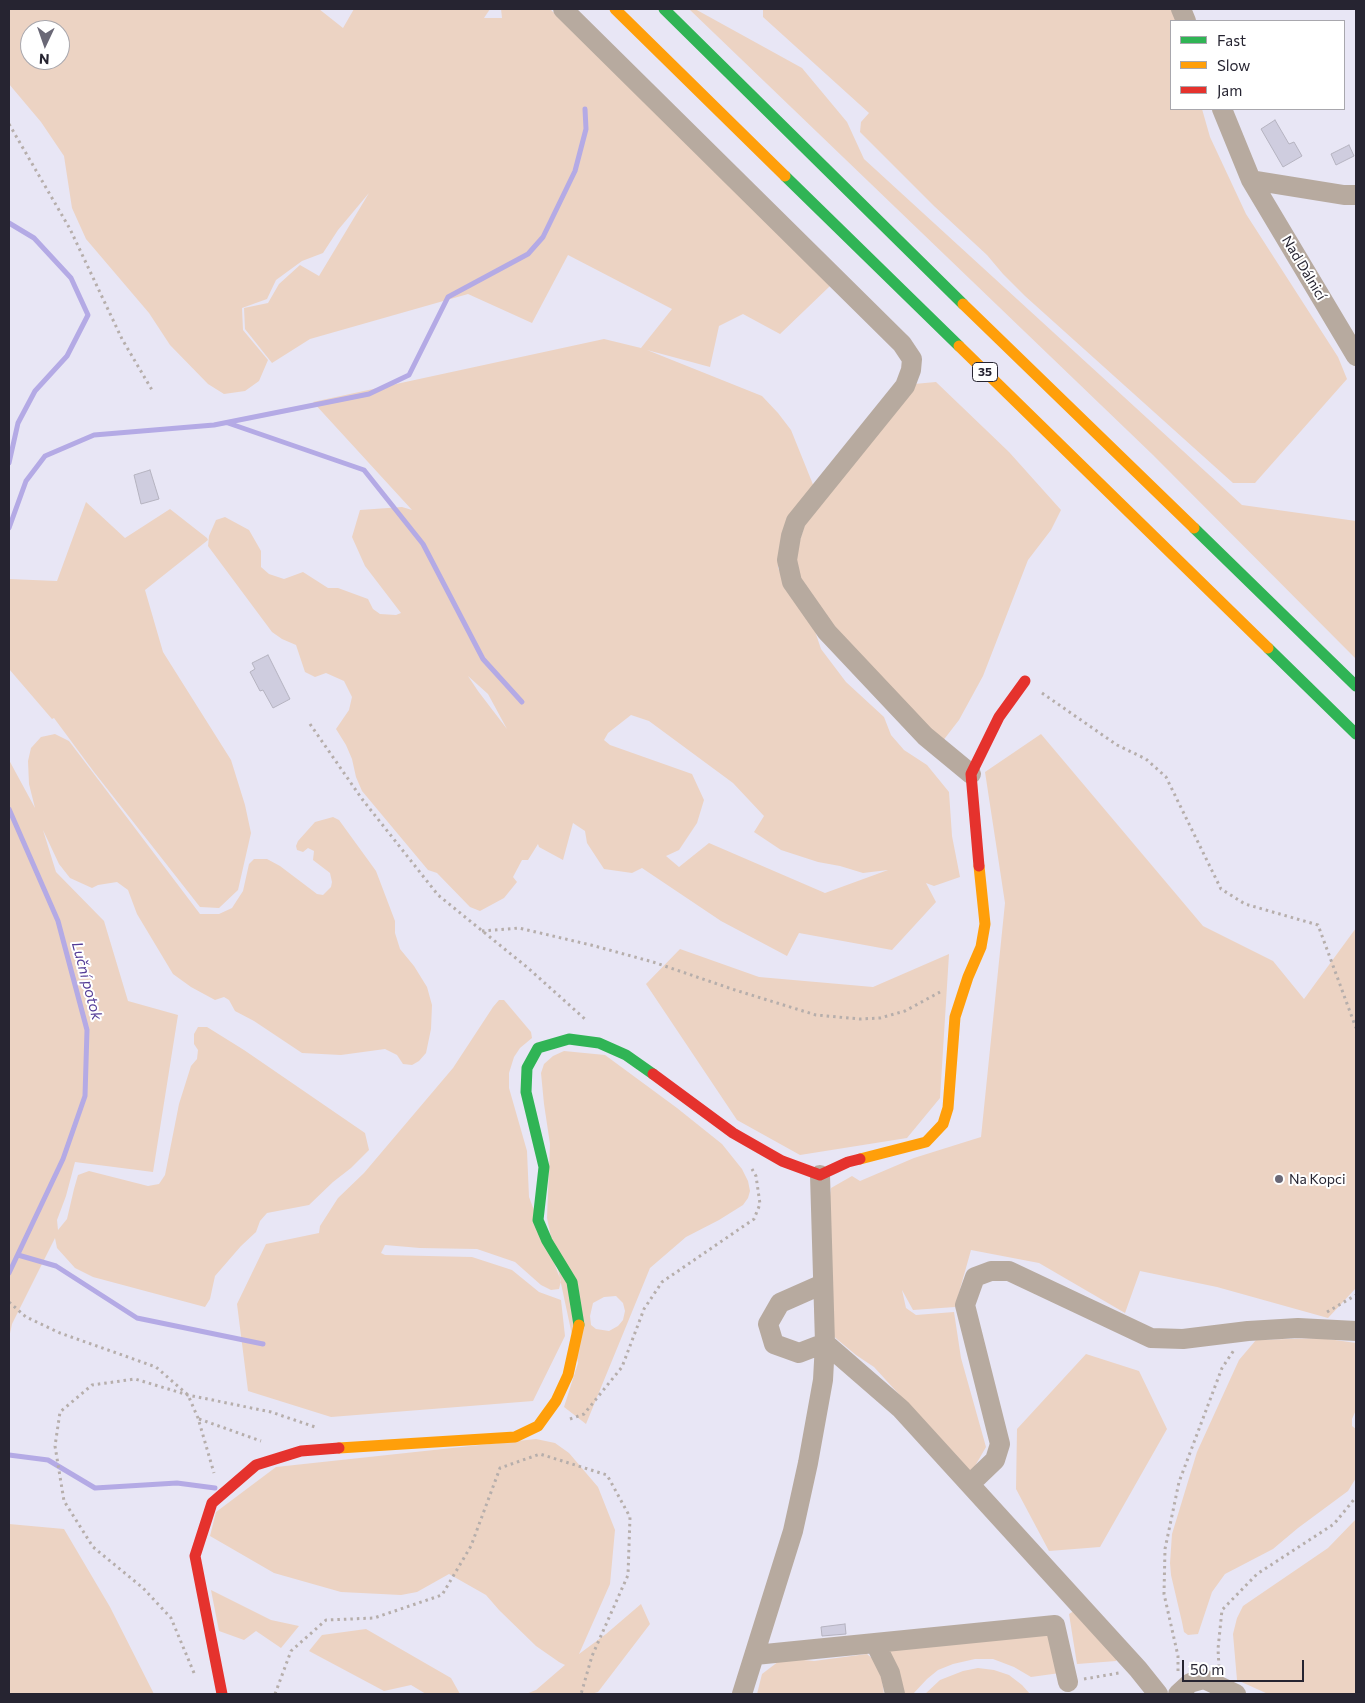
<!DOCTYPE html>
<meta charset="utf-8">
<style>
body{margin:0}
#map{position:relative;width:1365px;height:1703px;overflow:hidden;background:#e8e6f5;font-family:Commissioner,sans-serif}
canvas{display:block}
.frame{position:absolute;inset:0;border:10px solid #262431;pointer-events:none}
.legend{position:absolute;left:1170px;top:20px;width:175px;height:90px;box-sizing:border-box;background:#fff;border:1px solid #a8a7ad;margin:0;padding:6px 9px;list-style:none;font-size:15px;color:#262431}
.legend li{display:flex;align-items:center;gap:10px;height:25px}
.legend b{width:25px;border:1px solid #a8a7ad}
.north{position:absolute;left:20px;top:20px;width:50px;height:50px;box-sizing:border-box;background:#fff;border:1px solid #a8a7ad;border-radius:50%;rotate:183deg;font-size:14px;font-weight:700;line-height:20px;text-align:center;color:#262431}
.north::after{content:'';display:block;margin:auto;width:18px;height:22px;background:#6a6876;clip-path:polygon(50% 0,100% 100%,50% 72%,0 100%)}
.scale{position:absolute;left:1182px;top:1660px;width:122px;height:22px;box-sizing:border-box;border:2px solid #262431;border-top:0;padding-left:6px;font-size:15px;line-height:18px;white-space:nowrap;color:#262431;-webkit-text-stroke:4px #fff;paint-order:stroke}
</style>
<div id="map">
<canvas width="1365" height="1703"></canvas>
<div class="frame"></div>
<ul class="legend">
<li><b style="height:6px;background:#30b455"></b>Fast</li>
<li><b style="height:6px;background:#ff9f0a"></b>Slow</li>
<li><b style="height:6px;background:#e5322d"></b>Jam</li>
</ul>
<div class="north">N</div>
<div class="scale">50 m</div>
</div>
<script>
const ctx = document.querySelector('canvas').getContext('2d');
ctx.lineJoin = 'round';
function fill(path, color) { ctx.fillStyle = color; ctx.fill(path, 'evenodd'); }
const toPath = rows => new Path2D(rows.map(r => 'M' + r).join(''));
function trace(path, color, width, dash) { ctx.strokeStyle = color; ctx.lineWidth = width; ctx.lineCap = dash ? 'butt' : 'round'; ctx.setLineDash(dash || []); ctx.stroke(path); }
function write(font, color, halo, rows, align = 'center') {
  ctx.font = font + ' Commissioner,sans-serif'; ctx.lineWidth = 4; ctx.setLineDash([]); ctx.textBaseline = 'middle'; ctx.strokeStyle = halo; ctx.fillStyle = color; for (const [text, x, y, turn = 0] of rows) {
    ctx.save(); ctx.translate(x, y); ctx.rotate((+turn || 0) * Math.PI / 180); ctx.textAlign = isNaN(turn) ? turn : align; if (halo) ctx.strokeText(text, 0, 0); ctx.fillText(text, 0, 0); ctx.restore();
  }
}
const green = toPath([
 [9,9,319,9,343,28,354,9,490,9,484,18,502,18,501,9,550,9,830,286,780,334,743,314,719,326,710,367,647,350,762,396,778,413,791,430,814,487,785,524,778,568,792,595,814,628,821,649,846,682,884,717,891,735,904,750,927,765,949,792,952,836,960,877,934,886,926,883,936,902,892,950,799,933,787,956,721,921,642,868,632,873,604,869,587,843,585,831,573,823,563,860,539,847,538,844,528,860,522,860,513,877,517,882,504,898,480,911,470,907,437,873,428,870,362,791,356,777,352,759,346,745,336,729,349,710,352,697,344,681,326,673,315,677,305,672,296,645,282,639,272,632,208,546,209,536,216,520,225,517,249,530,261,551,261,567,269,574,284,579,303,572,328,588,338,588,368,599,373,609,380,614,396,615,401,613,365,566,352,537,360,510,402,507,412,510,313,402,604,339,641,348,672,309,568,255,532,323,468,294,310,339,272,363,245,329,244,308,268,303,279,284,300,265,319,276,369,193,338,230,323,253,302,261,276,280,267,299,242,308,243,330,268,360,259,381,245,391,224,394,208,384,170,345,149,313,86,239,72,208,64,156,41,122,9,84],
 [30,30,60,30,60,60,30,60],
 [468,676,488,694,507,729,478,691],
 [631,715,649,721,733,783,764,816,754,832,781,850,818,862,840,866,863,873,888,870,825,893,709,843,679,867,666,856,679,850,697,823,704,800,692,774,610,745,604,740,608,733],
 [689,9,695,9,802,68,847,122,864,159,1242,505,1356,521,1356,659,1153,455],
 [763,9,1172,9,1178,21,1171,21,1171,109,1202,109,1210,137,1246,214,1338,357,1347,379,1255,483,1233,483,1025,296,1003,274,987,255,934,206,860,132,861,122,869,113,763,17],
 [936,382,1009,452,1061,510,1051,530,1028,560,983,676,959,720,942,742,838,635,807,595,793,562,807,518,914,384],
 [86,502,125,538,170,509,207,538,208,540,145,590,163,652,231,760,245,805,251,833,238,890,219,908,200,907,94,772,54,718,52,719,9,669,9,579,57,581],
 [55,734,69,741,200,914,219,914,232,908,243,891,249,864,254,859,267,859,280,866,317,894,323,895,331,887,332,882,330,873,313,860,314,851,308,848,303,852,297,850,296,846,298,841,315,822,333,817,339,820,376,871,395,921,395,933,400,949,414,966,427,987,432,1005,431,1029,426,1053,419,1061,412,1065,403,1064,397,1055,385,1049,341,1055,302,1053,254,1021,235,1011,229,1000,224,997,215,1000,191,987,173,974,137,914,128,890,117,882,98,885,92,888,70,878,59,864,43,830,56,872,104,921,128,1001,178,1015,153,1172,75,1162,66,1196,57,1220,58,1230,67,1219,74,1189,78,1175,89,1171,148,1186,159,1184,165,1175,179,1104,191,1066,197,1059,198,1050,194,1044,194,1034,198,1027,207,1027,244,1050,365,1133,369,1150,351,1168,333,1182,309,1205,267,1213,260,1221,256,1232,241,1246,215,1276,210,1299,205,1307,93,1277,75,1268,57,1248,55,1238,12,1324,9,1338,9,760,35,808,29,784,28,761,31,748,41,737],
 [1041,734,1203,926,1273,961,1304,999,1356,928,1356,1288,1328,1318,1217,1287,1140,1271,1125,1313,1039,1263,971,1250,955,1307,913,1310,902,1290,906,1308,916,1315,954,1312,961,1358,986,1447,971,1473,874,1367,856,1355,832,1335,828,1212,831,1188,852,1176,860,1181,914,1158,981,1137,1005,903,985,772],
 [680,949,759,977,873,987,949,954,940,1098,907,1138,800,1155,737,1120,646,984],
 [499,1000,504,1000,531,1032,532,1038,520,1048,514,1057,509,1073,509,1088,527,1151,529,1197,561,1281,559,1289,551,1290,541,1285,515,1262,477,1249,420,1248,385,1245,381,1253,385,1255,472,1257,512,1270,539,1292,561,1300,565,1336,533,1401,331,1417,248,1391,237,1304,266,1244,319,1233,320,1226,338,1198,364,1173,453,1068,493,1007],
 [564,1051,605,1055,677,1108,722,1144,742,1169,748,1181,750,1191,748,1198,743,1205,719,1220,686,1237,650,1268,586,1424,564,1407,578,1363,547,1218,550,1144,544,1104,541,1073,544,1064,553,1056],
 [616,1296,623,1303,625,1311,623,1320,618,1326,609,1331,596,1329,591,1325,590,1316,593,1303,604,1297],
 [1321,1338,1356,1343,1356,1410,1352,1419,1352,1426,1356,1429,1356,1478,1348,1491,1298,1528,1273,1549,1225,1574,1212,1592,1198,1634,1188,1635,1184,1632,1182,1622,1171,1575,1170,1563,1172,1534,1197,1452,1239,1360,1256,1340],
 [1086,1354,1139,1371,1167,1429,1100,1547,1049,1551,1016,1489,1017,1429],
 [536,1439,555,1443,569,1453,598,1487,615,1530,610,1584,579,1654,606,1634,641,1604,650,1624,598,1692,591,1694,526,1694,536,1690,565,1665,559,1662,536,1646,499,1610,486,1595,449,1574,417,1592,401,1595,341,1592,274,1573,210,1536,216,1512,276,1467],
 [1356,1519,1356,1694,1268,1694,1237,1680,1233,1634,1237,1618,1243,1606,1328,1548],
 [9,1524,64,1529,110,1607,154,1694,9,1694],
 [211,1590,271,1620,299,1626,281,1648,256,1631,244,1640,219,1631],
 [1080,1607,1118,1656,1116,1661,1077,1664,1069,1614],
 [366,1629,451,1678,460,1694,426,1694,411,1685,384,1691,309,1651,322,1635],
 [1052,1634,1060,1673,1031,1677,1014,1667,993,1659,975,1659,953,1664,938,1670,927,1679,913,1694,900,1694,886,1650],
 [867,1654,880,1665,884,1694,757,1694,762,1674,783,1658,814,1661],
 [978,1668,994,1670,1009,1675,1022,1685,1030,1694,925,1694,940,1680,963,1671]
]);
const stream = toPath([
 [9,223,34,238,71,278,88,315,67,356,35,391,18,423,9,463],
 [228,423,364,470,423,544,483,659,522,702],
 [9,528,26,481,45,456,94,435,214,425,369,394,409,375,448,297,528,254,543,237,575,171,586,129,585,109],
 [9,809,58,921,87,1030,85,1096,63,1159,9,1273],
 [18,1255,56,1266,137,1318,263,1344],
 [9,1455,48,1460,95,1488,177,1483,215,1488]
]);
const building = toPath([
 [1275,120,1289,144,1294,142,1302,156,1283,167,1261,129,1275,120],
 [1349,145,1354,156,1336,165,1331,154,1349,145],
 [150,470,159,499,141,504,134,475,150,470],
 [268,655,290,699,273,708,263,690,260,691,250,672,255,669,252,663,268,655],
 [845,1624,846,1634,822,1636,821,1627,845,1624]
]);
const path = toPath([
 [9,124,70,229,122,339,152,390],
 [1042,693,1117,745,1146,759,1166,777,1221,889,1245,904,1318,925,1356,1028],
 [310,724,362,799,438,895,528,968,586,1020],
 [482,931,519,928,591,945,653,962,735,990,816,1015,860,1019,880,1018,905,1011,940,992],
 [9,1302,26,1317,60,1333,156,1367,188,1395,198,1418,214,1473],
 [1327,1312,1356,1295],
 [199,1419,261,1441],
 [570,1419,584,1414,622,1367,644,1309,662,1282,754,1219,760,1204,756,1176,752,1169],
 [1219,1667,1218,1649,1222,1610,1257,1574,1334,1524,1356,1497],
 [1178,1671,1178,1656,1164,1594,1165,1549,1179,1482,1222,1368,1234,1350],
 [194,1673,171,1618,143,1588,93,1547,64,1501,55,1446,60,1412,92,1385,135,1379,188,1395,271,1412,318,1428],
 [1084,1679,1119,1673],
 [275,1694,291,1651,326,1620,374,1618,442,1595,471,1546,500,1468,540,1454,607,1475,630,1517,628,1575,592,1656,581,1694]
]);
const street = toPath([
 [563,9,902,344,912,359,911,370,905,386,796,521,791,536,787,560,792,582,827,632,925,736,971,774],
 [1181,9,1186,21],
 [1222,109,1251,180,1356,356],
 [1251,180,1344,195,1356,195],
 [823,1284,780,1303,768,1324,774,1344,799,1353,825,1343],
 [825,1343,901,1409,1138,1669,1158,1694],
 [970,1484,995,1460,1000,1444,965,1305,975,1277,991,1271,1009,1271,1151,1338,1183,1339,1248,1331,1298,1328,1356,1331],
 [875,1643,890,1673,895,1694],
 [755,1655,1055,1625,1068,1682],
 [742,1694,793,1531,808,1463,823,1380,825,1343,820,1175],
 [1178,1694,1190,1683,1204,1679,1236,1694]
]);
const fast = toPath([
 [664,9,963,304],
 [785,176,959,346],
 [1194,528,1356,686],
 [1268,648,1356,734],
 [579,1325,572,1282,547,1241,538,1220,544,1167,526,1092,527,1068,538,1048,569,1039,599,1043,626,1055,653,1074]
]);
const slow = toPath([
 [615,9,785,176],
 [963,304,1194,528],
 [959,346,1268,648],
 [860,1159,926,1142,943,1124,948,1108,955,1017,968,977,981,947,985,924,979,866],
 [339,1448,515,1437,538,1426,556,1401,568,1375,579,1325]
]);
const jam = toPath([
 [979,866,971,774,999,717,1025,681],
 [653,1074,733,1133,782,1161,820,1175,848,1162,860,1159],
 [222,1694,195,1556,212,1503,256,1465,301,1451,339,1448]
]);
const markers = [
 [1279,1179,5,"#6a6876"]
];
const shields = [
 [985,372,25]
];
const shieldNames = [
 ["35",985,372]
];
const streetNames = [
 ["Nad Dálnicí",1304,268,59]
];
const poiNames = [
 ["Na Kopci",1289,1179]
];
const waterNames = [
 ["Luční potok",87,981,75]
];
fill(green, '#ecd3c3');
trace(stream, '#b4aae5', 5);
fill(building, '#cfcddf');
trace(building, '#b5b3c0', 1);
trace(path, '#b6aeab', 3, [2.5, 4]);
trace(street, '#b7aa9f', 20);
trace(fast, '#30b455', 11);
trace(slow, '#ff9f0a', 11);
trace(jam, '#e5322d', 11);
for (const [x, y, r, color] of markers) { const dot = new Path2D(); dot.arc(x, y, r, 0, 2 * Math.PI); ctx.fillStyle = color; ctx.fill(dot); trace(dot, '#fff', 2); }
for (const [x, y, w] of shields) { const box = new Path2D(); box.roundRect(x - w / 2, y - 9.5, w, 19, 4); ctx.fillStyle = '#fff'; ctx.fill(box); trace(box, '#262431', 1); }
write('bold 12px', '#262431', null, shieldNames);
write('14px', '#262431', '#fff', streetNames);
write('14px', '#262431', '#fff', poiNames, 'left');
write('italic 15px', '#543d97', '#fff', waterNames);
</script>
